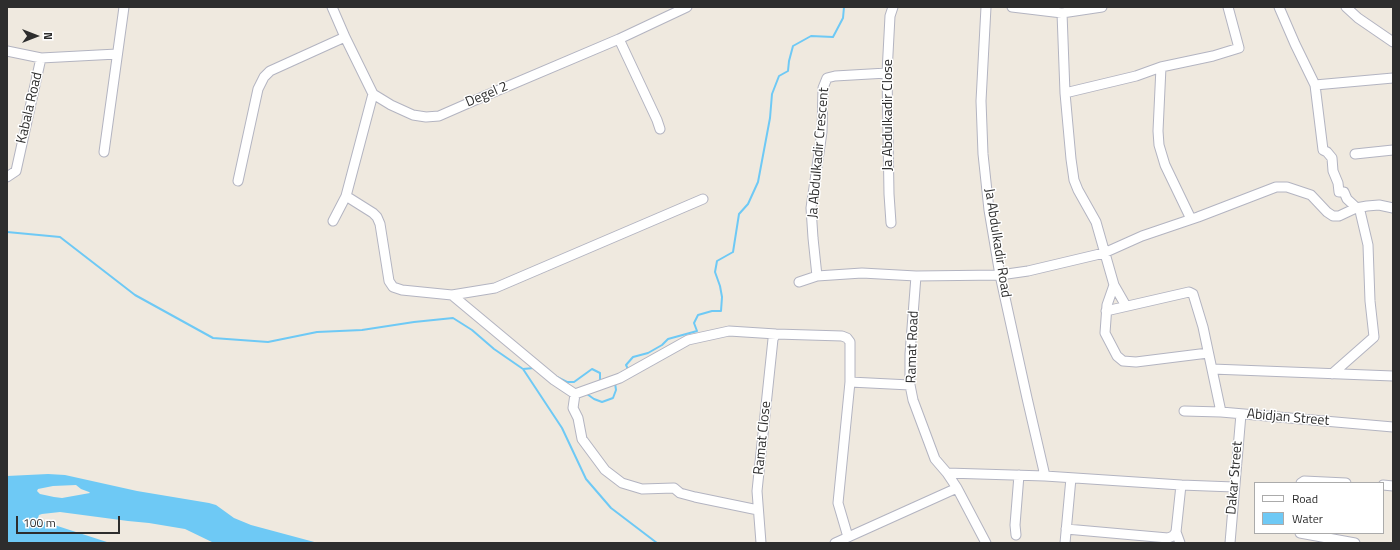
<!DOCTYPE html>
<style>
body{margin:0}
#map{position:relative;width:1400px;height:550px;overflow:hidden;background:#efe9df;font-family:"Titillium Web",sans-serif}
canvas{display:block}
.frame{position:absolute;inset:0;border:8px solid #2d2d2d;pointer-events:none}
.legend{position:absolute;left:1254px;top:482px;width:130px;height:52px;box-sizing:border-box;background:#fff;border:1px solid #ababab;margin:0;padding:5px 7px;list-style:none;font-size:12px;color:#2d2d2d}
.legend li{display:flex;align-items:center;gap:8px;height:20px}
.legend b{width:20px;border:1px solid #ababab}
.north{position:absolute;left:16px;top:16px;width:40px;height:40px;-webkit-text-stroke:3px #fff;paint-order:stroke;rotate:90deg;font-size:11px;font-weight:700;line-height:16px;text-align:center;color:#2d2d2d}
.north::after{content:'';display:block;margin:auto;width:14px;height:18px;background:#2d2d2d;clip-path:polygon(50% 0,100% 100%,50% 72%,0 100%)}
.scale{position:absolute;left:16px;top:516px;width:104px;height:18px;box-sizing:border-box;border:2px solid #2d2d2d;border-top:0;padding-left:5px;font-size:12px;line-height:14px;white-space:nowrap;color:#2d2d2d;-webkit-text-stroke:3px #fff;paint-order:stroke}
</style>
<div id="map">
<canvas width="1400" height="550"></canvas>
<div class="frame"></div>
<ul class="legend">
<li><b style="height:5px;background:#fff"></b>Road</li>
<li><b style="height:11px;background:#6ec9f5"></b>Water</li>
</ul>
<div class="north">N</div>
<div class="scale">100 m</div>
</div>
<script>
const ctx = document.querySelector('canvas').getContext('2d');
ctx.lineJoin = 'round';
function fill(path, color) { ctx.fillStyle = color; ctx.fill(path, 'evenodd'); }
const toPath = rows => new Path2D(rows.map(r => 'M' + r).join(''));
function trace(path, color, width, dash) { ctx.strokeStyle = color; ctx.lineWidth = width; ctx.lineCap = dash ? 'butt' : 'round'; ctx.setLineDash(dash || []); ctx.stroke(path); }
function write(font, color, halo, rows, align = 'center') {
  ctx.font = font + ' "Titillium Web",sans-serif'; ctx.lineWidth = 3; ctx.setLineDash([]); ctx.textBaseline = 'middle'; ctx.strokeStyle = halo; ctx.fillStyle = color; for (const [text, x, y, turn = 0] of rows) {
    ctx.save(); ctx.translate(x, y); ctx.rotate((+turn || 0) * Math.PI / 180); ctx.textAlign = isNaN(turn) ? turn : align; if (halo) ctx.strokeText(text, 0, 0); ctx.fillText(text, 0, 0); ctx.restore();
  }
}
const water = toPath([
 [48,474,65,475,137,491,209,503,216,505,234,518,251,525,318,543,214,543,185,529,149,523,128,521,60,512,42,514,39,515,38,518,42,521,110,543,7,543,7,476],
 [76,485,81,489,89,492,90,493,62,498,54,497,40,494,37,491,38,489,53,486]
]);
const stream = toPath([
 [7,232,60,237,135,295,213,338,268,342,317,332,362,330,414,322,453,318,472,330,494,349,523,369,562,428,586,479,611,508,657,543],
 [523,369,534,368],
 [628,370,628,369,626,365,633,357,648,353,662,345,668,339,697,331,694,323,698,315,712,311,721,311,722,297,720,286,715,272,717,261,733,252,739,214,748,204,758,182,770,118,772,94,779,76,788,71,789,61,793,46,811,36,833,37,843,18,844,7],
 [557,377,567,382,574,382,592,369,600,373,600,380,599,381],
 [588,393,587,394,594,399,602,402,613,398,616,390,615,383]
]);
const minor = toPath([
 [332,7,345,37,373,94,391,105,413,115,426,117,439,116,487,95,619,39,687,7],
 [986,7,981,101,983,154,989,210,1000,275,1027,398,1045,476],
 [1012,7,1062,13,1102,7],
 [1279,7,1295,44,1315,85,1323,150,1327,152,1332,158,1333,171,1338,183,1339,192,1344,192,1347,199,1360,211,1368,245,1370,301,1374,337,1332,374],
 [1346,7,1358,18,1393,42],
 [1062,13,1065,93,1071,159,1074,180,1078,190,1096,222,1114,285,1107,305,1105,333,1117,356,1123,361,1136,362,1208,353],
 [619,39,657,120,660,129],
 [7,51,41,58,117,54],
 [1161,67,1158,131,1159,145,1165,165,1191,219],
 [1315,85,1393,78],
 [1065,93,1136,76,1161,67,1213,56,1239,48,1228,7],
 [104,152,124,7],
 [1355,154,1393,150],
 [7,177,16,171,41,58],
 [238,181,258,89,264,77,270,71,345,37],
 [346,196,373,213,377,217,380,224,389,281,393,287,402,290,452,295,495,288,703,199],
 [333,221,346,196,373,94],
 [891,223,889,194,887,73,890,16,893,7],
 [817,276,813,238,811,208,822,132,823,88,827,78,835,76,887,73],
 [916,276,910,354,910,385,913,400,935,459,947,473,957,488,986,543],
 [799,282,817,276,862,273,916,276,1000,275,1028,271,1104,253,1142,236,1198,217,1276,187,1287,187,1311,195,1327,212,1333,216,1339,216,1356,208,1367,206,1379,205,1393,208],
 [1114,285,1126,306],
 [452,295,554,380,575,394,573,408,578,418,582,439,605,470,622,483,642,489,674,488,680,493,695,497,758,510],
 [1106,311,1189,292,1193,294,1203,327,1221,412],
 [1212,369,1393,376],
 [850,382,910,385],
 [575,394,620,378,688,340,729,331,776,334,842,336,847,338,850,342,850,382,838,503,848,537],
 [1184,411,1221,412,1393,427],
 [947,473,1045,476,1181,485,1234,487],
 [1301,483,1304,481,1346,483],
 [1383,485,1393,486],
 [1066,529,1168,538,1173,536,1176,532,1181,485],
 [1176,532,1180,543],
 [1300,533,1355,543],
 [1016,535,1015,525,1019,475],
 [761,543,757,491,773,339,776,334],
 [835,543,957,488],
 [1065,543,1071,478],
 [1230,543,1241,414]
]);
const streetNames = [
 ["Degel 2",487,95,-23],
 ["Kabala Road",30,108,-77],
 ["Ja Abdulkadir Close",889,115,-90],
 ["Ja Abdulkadir Crescent",819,153,-85],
 ["Ja Abdulkadir Road",997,243,81],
 ["Ramat Road",913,347,-88],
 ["Abidjan Street",1288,418,5],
 ["Ramat Close",763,438,-84],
 ["Dakar Street",1235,478,-85]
];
fill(water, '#6ec9f5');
trace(stream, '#6ec9f5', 2);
trace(minor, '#b3b4c1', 11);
trace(minor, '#fff', 9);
write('14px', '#2d2d2d', '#fff', streetNames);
</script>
